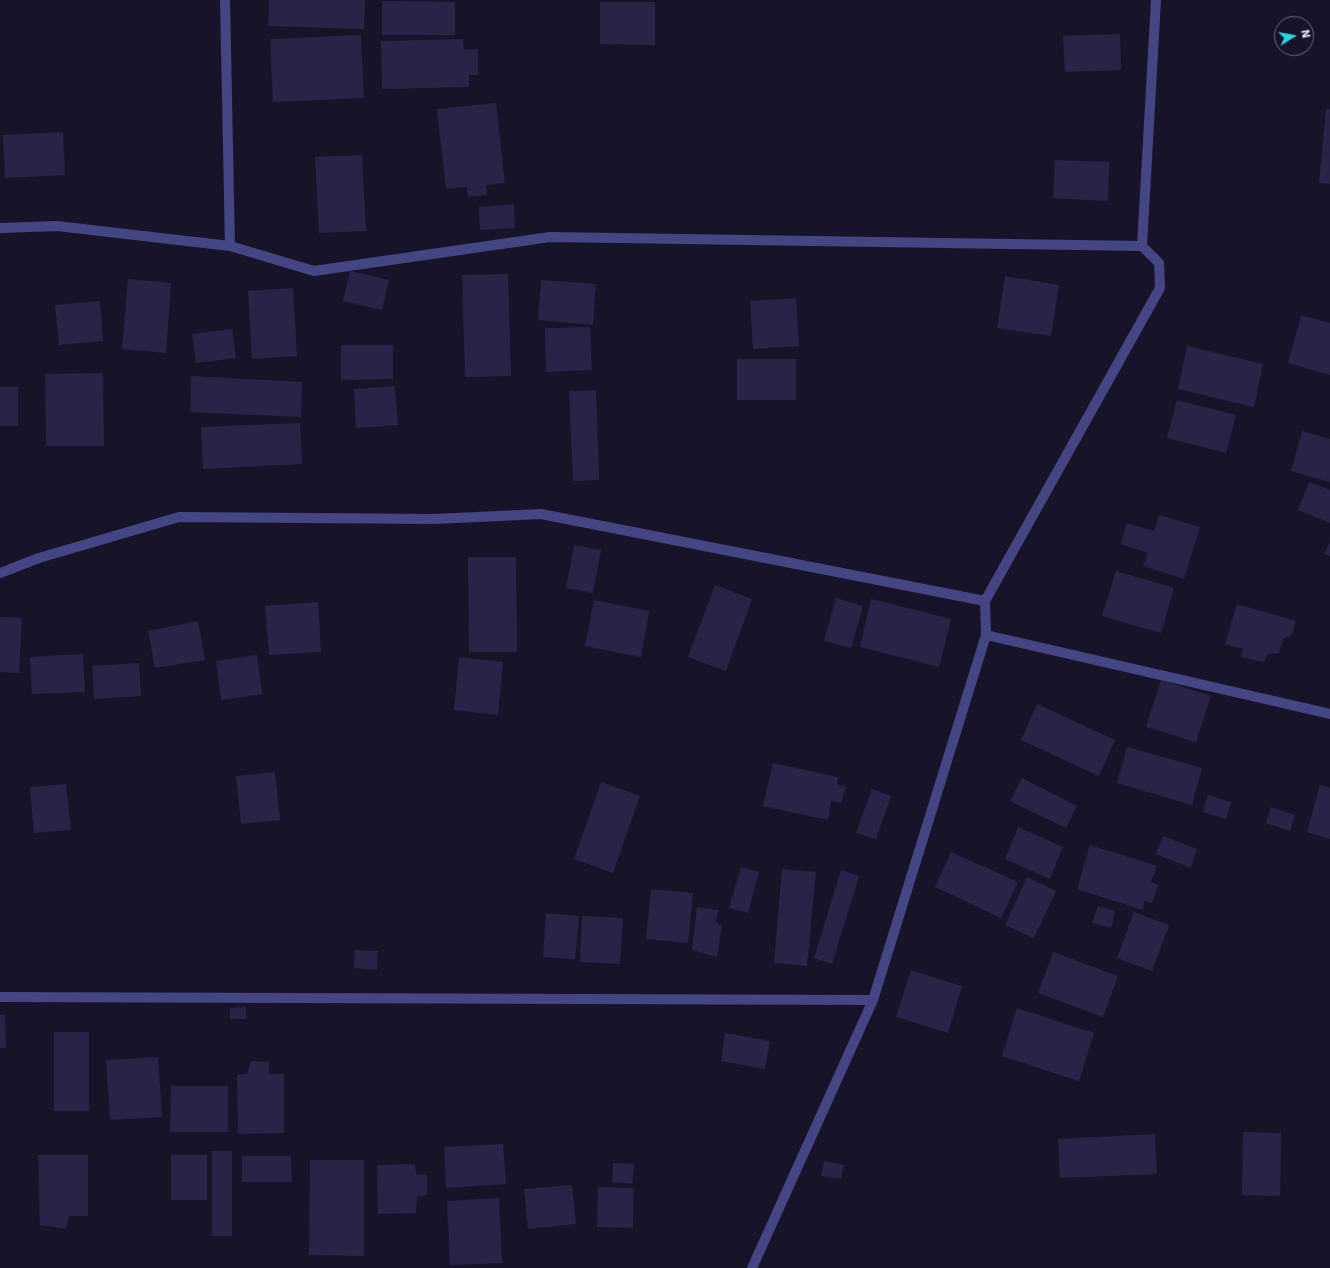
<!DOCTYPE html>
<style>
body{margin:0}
#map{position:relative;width:1330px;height:1268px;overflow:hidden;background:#17142a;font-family:"Work Sans",sans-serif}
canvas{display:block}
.north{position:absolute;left:1274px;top:16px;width:40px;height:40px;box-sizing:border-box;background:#17142a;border:1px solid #69667e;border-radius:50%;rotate:79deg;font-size:11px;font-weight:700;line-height:16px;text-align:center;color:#e3e1fb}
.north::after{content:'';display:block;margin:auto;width:14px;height:18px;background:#23d7e5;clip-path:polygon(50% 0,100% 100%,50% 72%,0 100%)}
</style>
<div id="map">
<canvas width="1330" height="1268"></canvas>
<div class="north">N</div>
</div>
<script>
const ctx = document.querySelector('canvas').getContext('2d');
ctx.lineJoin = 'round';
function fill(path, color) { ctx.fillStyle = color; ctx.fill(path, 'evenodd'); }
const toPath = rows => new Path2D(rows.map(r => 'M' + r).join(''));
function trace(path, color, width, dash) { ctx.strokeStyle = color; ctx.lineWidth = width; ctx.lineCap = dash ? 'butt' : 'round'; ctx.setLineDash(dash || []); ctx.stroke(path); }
const building = toPath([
 [269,0,365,0,364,29,268,26],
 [382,1,455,2,455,35,382,35],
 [600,2,655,2,655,45,600,44],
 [1120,34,1121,70,1065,72,1063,36],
 [361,35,364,98,273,102,270,39],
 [463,39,464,50,478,49,478,75,469,75,469,87,382,89,381,41],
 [496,103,505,183,486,185,487,195,468,197,467,187,446,189,437,109],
 [1326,109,1330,109,1330,184,1319,183],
 [63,132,65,175,5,178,3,135],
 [362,155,366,231,319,233,315,157],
 [1055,160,1109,162,1108,201,1053,198],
 [514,204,515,228,480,230,479,207],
 [350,271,389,280,382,310,343,301],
 [508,274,511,376,465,377,462,275],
 [1005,276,1059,285,1051,336,997,328],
 [128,279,171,283,166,353,122,349],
 [541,280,596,284,593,325,538,320],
 [293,288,297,356,252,359,248,291],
 [796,298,799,346,753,349,750,301],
 [100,301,103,341,59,345,55,305],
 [1301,315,1330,323,1330,375,1288,363],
 [590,327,592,370,546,372,545,328],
 [232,329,236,358,196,363,192,334],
 [341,345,393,345,393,379,341,380],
 [1187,346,1263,364,1254,407,1178,389],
 [737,359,796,359,796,400,737,400],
 [103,373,104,446,46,446,45,374],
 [191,376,302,382,301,417,190,412],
 [395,386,398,425,356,428,354,389],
 [0,387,18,387,18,426,0,426],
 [596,390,599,480,573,481,569,391],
 [1177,400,1236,415,1226,453,1167,438],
 [300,423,302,464,203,469,201,427],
 [1302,431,1330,439,1330,482,1291,471],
 [1309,482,1330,490,1330,523,1298,510],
 [1159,515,1200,527,1184,579,1143,566,1148,553,1121,544,1127,523,1154,531],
 [1330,542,1330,556,1324,554],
 [574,545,601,550,593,593,566,588],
 [468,557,516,557,517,652,469,652],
 [1116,571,1174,588,1161,633,1102,616],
 [715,585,752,599,726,671,688,657],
 [836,598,863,606,851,648,824,641],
 [871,599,951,619,939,667,860,647],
 [594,600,649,611,641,657,585,646],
 [318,602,321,652,269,655,265,606],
 [1237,604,1296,621,1291,636,1284,638,1279,653,1268,654,1264,662,1241,657,1243,649,1225,644],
 [0,617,22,618,19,673,0,672],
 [198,621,205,660,155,668,148,631],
 [83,654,85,692,32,694,30,657],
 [257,655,262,694,221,700,216,661],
 [459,657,503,662,498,715,454,710],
 [139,663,141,696,94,699,92,666],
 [1161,680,1211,696,1196,742,1146,727],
 [1037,704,1115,740,1099,776,1021,740],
 [1127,747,1202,768,1192,805,1117,783],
 [773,763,838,777,837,784,846,787,841,803,831,801,828,820,763,806],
 [275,772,280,820,241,824,236,776],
 [1022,778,1077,806,1066,828,1010,801],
 [601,782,640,796,613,873,574,859],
 [66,784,71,830,34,833,30,787],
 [1320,785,1330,788,1330,839,1307,832],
 [872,789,891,796,876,839,856,833],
 [1208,795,1231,802,1226,819,1203,812],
 [1271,807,1295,815,1290,831,1266,823],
 [1018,827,1063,847,1050,879,1005,859],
 [1163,836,1197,849,1191,868,1156,854],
 [1090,845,1157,866,1151,882,1158,885,1152,903,1144,901,1143,910,1077,889],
 [951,852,1018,882,1001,918,935,887],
 [741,867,759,872,748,913,729,908],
 [782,869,816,872,807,966,774,963],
 [841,870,859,876,832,964,814,958],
 [1027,877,1056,891,1034,938,1005,925],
 [651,889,693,893,688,943,646,939],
 [1098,906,1115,911,1111,928,1092,923],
 [697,907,719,910,716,922,722,926,717,957,692,950],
 [1134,912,1169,925,1152,971,1117,958],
 [546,913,579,916,575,959,543,957],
 [582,916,623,918,620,964,580,962],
 [355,950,378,951,377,970,354,968],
 [1053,952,1118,976,1103,1017,1038,993],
 [911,970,962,986,948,1033,896,1017],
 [246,1007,246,1019,230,1019,230,1008],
 [1017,1008,1094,1033,1079,1081,1002,1056],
 [0,1015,5,1015,6,1048,0,1048],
 [54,1032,89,1032,89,1111,54,1111],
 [725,1033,770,1041,765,1069,721,1061],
 [158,1057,162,1117,110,1120,106,1060],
 [251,1061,269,1062,269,1074,284,1074,284,1133,238,1134,237,1075,247,1074],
 [171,1086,228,1086,228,1132,170,1132],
 [1243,1132,1281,1133,1280,1196,1242,1195],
 [1155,1134,1157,1174,1060,1178,1058,1139],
 [503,1144,506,1184,446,1188,444,1147],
 [212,1151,232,1151,232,1236,212,1236],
 [38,1155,88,1155,88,1216,69,1216,66,1229,40,1225],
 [171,1155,207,1155,207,1200,171,1200],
 [242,1156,291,1156,292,1182,242,1182],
 [310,1160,364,1160,364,1256,309,1255],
 [824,1161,844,1165,841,1179,821,1176],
 [613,1163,634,1164,632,1184,612,1182],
 [415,1164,416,1174,427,1175,427,1195,417,1197,416,1213,378,1214,377,1165],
 [572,1185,576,1224,528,1229,524,1189],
 [598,1187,634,1188,633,1228,597,1227],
 [499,1198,502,1263,450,1265,447,1201]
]);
const minor = toPath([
 [225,0,230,246],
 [0,228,57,226,230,246,314,271,550,237,1142,246,1159,263,1160,288,985,601,986,635,873,1000,752,1268],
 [1142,246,1156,0],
 [0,573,39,558,179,517,434,519,541,514,985,601],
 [986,635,1330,714],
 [0,997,873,1000]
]);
fill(building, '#292348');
trace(minor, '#464583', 10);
</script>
